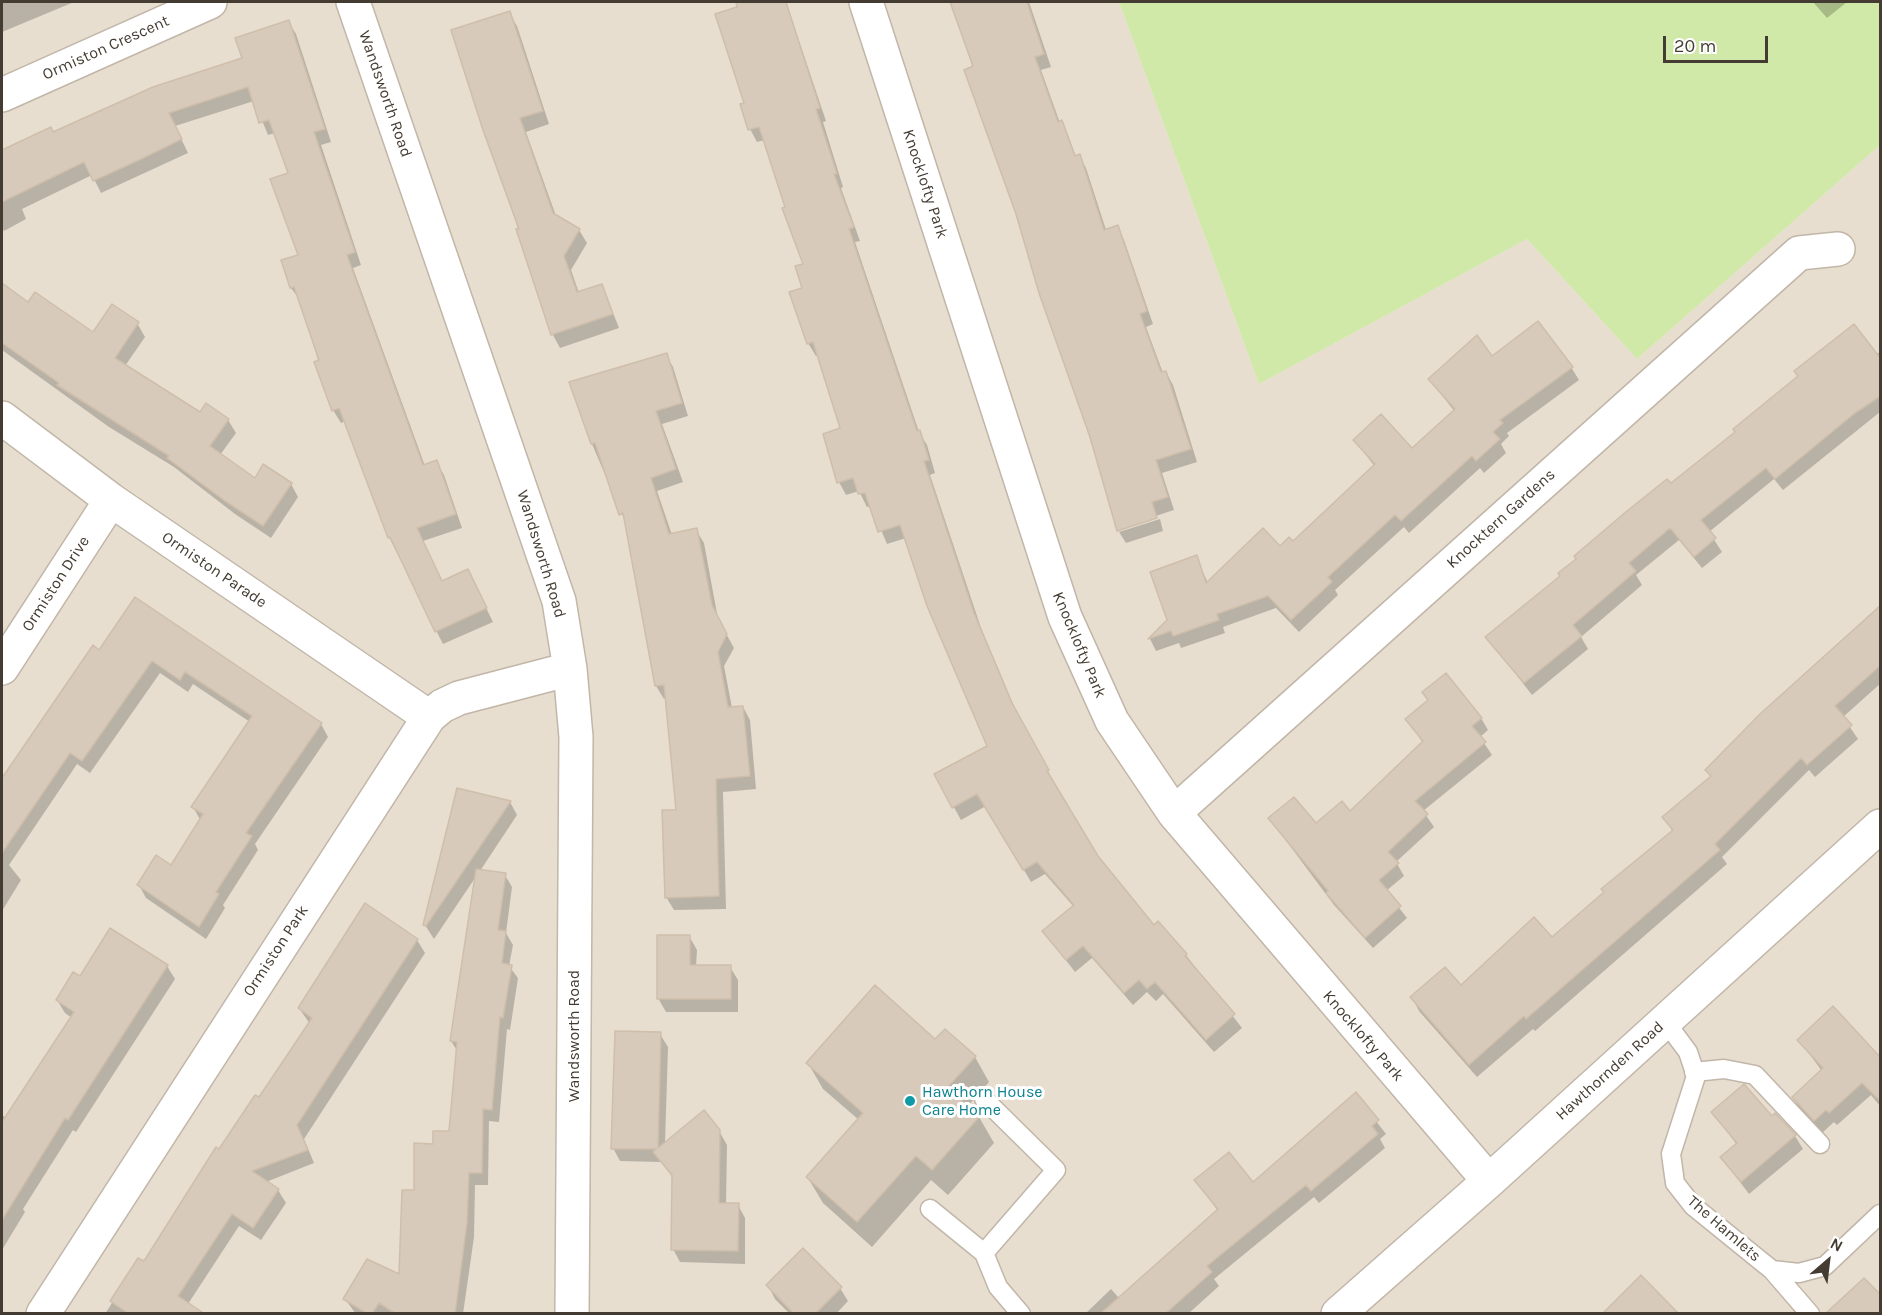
<!DOCTYPE html>
<style>
body{margin:0}
#map{position:relative;width:1882px;height:1315px;overflow:hidden;background:#f2ece2;font-family:Karla,sans-serif}
canvas{display:block}
.frame{position:absolute;inset:0;border:3px solid #443c32;pointer-events:none}
.north{position:absolute;left:1798px;top:1231px;width:60px;height:60px;-webkit-text-stroke:4px #fff;paint-order:stroke;rotate:28deg;font-size:16px;font-weight:700;line-height:24px;text-align:center;color:#443c32}
.north::after{content:'';display:block;margin:auto;width:21px;height:27px;background:#443c32;clip-path:polygon(50% 0,100% 100%,50% 72%,0 100%)}
.scale{position:absolute;left:1663px;top:36px;width:105px;height:27px;box-sizing:border-box;border:3px solid #443c32;border-top:0;padding-left:8px;font-size:18px;line-height:21px;white-space:nowrap;color:#443c32;-webkit-text-stroke:4px #fff;paint-order:stroke}
</style>
<div id="map">
<canvas width="1882" height="1315"></canvas>
<div class="frame"></div>
<div class="north">N</div>
<div class="scale">20 m</div>
</div>
<script>
const ctx = document.querySelector('canvas').getContext('2d');
ctx.lineJoin = 'round';
function fill(path, color) { ctx.fillStyle = color; ctx.fill(path, 'evenodd'); }
const toPath = rows => new Path2D(rows.map(r => 'M' + r).join(''));
function trace(path, color, width, dash) { ctx.strokeStyle = color; ctx.lineWidth = width; ctx.lineCap = dash ? 'butt' : 'round'; ctx.setLineDash(dash || []); ctx.stroke(path); }
function write(font, color, halo, rows, align = 'center') {
  ctx.font = font + ' Karla,sans-serif'; ctx.lineWidth = 6; ctx.setLineDash([]); ctx.textBaseline = 'middle'; ctx.strokeStyle = halo; ctx.fillStyle = color; for (const [text, x, y, turn = 0] of rows) {
    ctx.save(); ctx.translate(x, y); ctx.rotate((+turn || 0) * Math.PI / 180); ctx.textAlign = isNaN(turn) ? turn : align; if (halo) ctx.strokeText(text, 0, 0); ctx.fillText(text, 0, 0); ctx.restore();
  }
}
const residential = toPath([
 [2,2,1119,2,1259,384,1527,239,1637,359,1880,145,1880,1313,2,1314]
]);
const green = toPath([
 [1119,2,1880,2,1880,145,1637,359,1527,239,1259,384]
]);
const shadow = toPath([
 [2,2,74,2,2,32],
 [737,2,786,2,826,121,823,122,843,187,841,188,860,241,855,242,919,432,927,445,935,473,930,475,981,628,1019,718,1055,784,1053,785,1097,857,1154,927,1186,955,1242,1028,1214,1052,1163,994,1156,1001,1147,992,1133,1005,1092,958,1075,972,1044,932,1074,907,1045,874,1031,882,986,806,961,820,936,775,989,746,906,538,887,544,871,506,867,507,859,491,846,495,839,482,842,429,818,355,816,356,808,343,805,265,765,140,757,142,750,129],
 [952,2,1029,2,1051,67,1041,70,1060,123,1068,135,1076,157,1079,156,1086,168,1106,230,1117,227,1124,240,1153,324,1146,327,1163,373,1166,372,1173,385,1197,462,1162,473,1174,510,1119,528,1119,531],
 [1813,2,1847,2,1827,18],
 [509,13,517,26,549,124,526,132,556,216,579,230,587,243,571,270,579,293,602,285,619,328,560,348,553,335,453,31],
 [288,21,296,34,331,142,321,145,361,265,353,268,425,466,436,462,444,475,462,528,423,541,442,582,468,571,493,622,443,644,389,537,345,421,341,423,333,410,300,300,291,288,300,256,290,174,275,133,268,135,254,101,175,126,188,153,101,193,92,175,22,209,26,219,4,231,2,227,2,154,244,59],
 [2,285,28,304,94,334,137,323,145,337,125,366,200,414,206,405,228,420,236,433,220,455,255,480,291,484,298,497,271,538,235,514,174,467,109,427,2,350],
 [1880,352,1880,412,1783,490,1774,479,1709,532,1722,552,1702,568,1679,540,1636,575,1642,585,1581,637,1588,649,1532,695,1487,637,1670,486],
 [666,355,673,367,688,416,662,424,683,482,657,491,672,535,696,530,704,543,718,619,734,648,724,666,732,708,743,707,750,720,756,789,723,792,726,909,674,910,666,897,677,811,667,698,664,699,656,686,627,526,592,444,571,383],
 [1492,358,1571,367,1579,380,1507,433,1509,436,1501,444,1506,453,1484,473,1480,468,1409,533,1404,527,1335,590,1338,595,1299,632,1276,608,1223,627,1225,633,1181,648,1179,643,1156,651,1150,639,1169,621,1196,557,1208,583,1293,543,1375,467,1355,440,1412,450,1455,412,1430,380],
 [1160,519,1163,531,1126,543,1119,532],
 [136,599,321,724,328,737,255,844,258,850,223,905,225,908,206,939,146,898,139,885,172,867,201,821,193,807,250,722,193,684,188,692,160,673,90,773,77,764,9,865,21,880,2,911,2,781,93,647,100,652],
 [1880,607,1880,684,1843,717,1858,739,1815,777,1809,770,1722,857,1727,864,1535,1031,1533,1029,1477,1077,1419,1011,1412,997,1461,987,1552,939,1673,832,1664,817,1711,778,1707,770],
 [1481,718,1488,730,1480,737,1492,755,1423,811,1434,827,1396,862,1404,876,1386,891,1407,918,1373,948,1334,905,1270,819,1316,825,1350,813,1423,743,1407,719],
 [510,802,517,815,480,871,505,875,512,887,506,933,513,945,509,966,518,978,510,1030,507,1029,499,1122,489,1121,488,1185,475,1185,474,1237,463,1314,356,1314,345,1299,400,1276,415,1192,434,1145,451,1133,458,1052,451,1041,477,875,434,939,425,925],
 [111,930,167,966,175,979,76,1132,73,1130,23,1209,25,1212,2,1250,2,1115,6,1118,72,1018,65,1013,57,1000,81,979],
 [689,936,697,950,696,967,730,967,738,980,738,1012,666,1012,658,998],
 [417,940,425,953,304,1139,314,1163,266,1182,278,1190,286,1203,261,1240,239,1226,188,1304,200,1314,105,1314,139,1260,144,1263,310,1024,299,1008],
 [660,1034,668,1047,665,1144,719,1131,727,1145,726,1204,738,1205,745,1218,745,1264,680,1262,673,1249,674,1179,661,1162,620,1161,613,1148],
 [1799,1040,1880,1060,1880,1106,1871,1095,1837,1125,1834,1122,1822,1133,1801,1111,1793,1098,1822,1071],
 [935,1042,975,1057,989,1082,967,1107,979,1117,994,1143,948,1195,931,1180,872,1247,823,1203,808,1178,859,1120,823,1089,808,1063],
 [1356,1095,1386,1134,1380,1139,1385,1148,1319,1203,1314,1197,1214,1279,1219,1286,1188,1314,1085,1314,1111,1289,1119,1298,1218,1211,1196,1181,1253,1184],
 [1713,1112,1772,1118,1775,1115,1795,1136,1803,1149,1749,1194,1722,1158,1737,1145],
 [768,1285,840,1288,848,1301,836,1314,790,1314,775,1299]
]);
const building = toPath([
 [736,2,786,2,820,108,816,109,837,174,834,174,854,227,849,229,917,431,920,430,929,460,924,461,974,613,1012,703,1049,770,1047,771,1098,856,1154,925,1158,921,1187,954,1185,956,1235,1014,1206,1040,1155,982,1147,989,1139,980,1124,993,1083,946,1066,960,1042,931,1074,905,1037,862,1023,870,977,794,952,808,934,774,987,746,927,606,900,525,878,532,865,493,858,494,853,478,837,483,823,434,840,428,813,342,807,344,789,292,802,288,795,266,803,264,782,208,785,207,759,127,748,130,740,104,744,103,715,14,737,7,736,2],
 [950,2,1027,2,1044,54,1035,57,1058,122,1062,120,1075,156,1080,154,1104,230,1118,225,1147,311,1140,314,1161,372,1166,371,1191,449,1156,460,1168,497,1152,502,1157,518,1117,531,1090,437,1039,293,1016,214,964,70,973,66,950,2],
 [510,11,543,111,520,118,553,213,580,229,564,256,577,292,602,284,613,314,551,335,516,229,519,229,483,130,451,30,510,11],
 [289,20,325,129,314,132,355,252,347,255,423,465,437,460,456,514,417,528,442,581,468,569,487,608,435,632,390,537,388,538,339,408,332,411,314,362,319,360,294,287,290,288,281,260,298,255,270,179,288,173,269,120,259,123,248,87,169,113,182,139,137,161,93,181,84,162,2,202,2,150,51,127,53,132,153,87,242,58,235,38,289,20],
 [2,283,28,302,35,292,93,332,112,304,139,322,115,358,200,412,206,403,229,419,210,446,255,478,263,464,292,483,263,526,225,501,167,458,169,456,57,385,59,383,2,343,2,283],
 [1538,321,1573,367,1500,420,1503,423,1493,432,1500,439,1476,461,1472,456,1401,521,1395,515,1328,577,1332,582,1291,620,1268,596,1217,614,1219,620,1173,636,1171,631,1148,639,1167,620,1150,572,1197,555,1206,583,1263,528,1280,546,1289,537,1293,541,1375,464,1353,440,1381,414,1412,448,1455,409,1428,379,1477,335,1492,356,1538,321],
 [1854,324,1881,359,1881,396,1855,413,1775,479,1766,468,1701,520,1716,538,1694,557,1670,528,1629,563,1636,571,1573,625,1582,636,1524,683,1485,637,1560,576,1558,573,1576,559,1574,556,1627,511,1667,479,1671,483,1735,432,1733,429,1798,376,1794,371,1854,324],
 [667,353,682,403,656,411,676,469,651,478,669,534,697,528,712,605,727,634,718,652,728,707,743,706,750,776,716,779,719,896,665,898,662,810,676,810,664,685,655,686,623,513,619,515,595,443,591,444,569,382,667,353],
 [135,597,322,723,246,833,252,836,216,892,219,894,199,927,137,885,156,855,171,865,203,814,191,807,252,716,185,672,180,680,152,661,82,761,70,753,2,853,2,778,93,645,99,650,135,597],
 [1881,605,1881,665,1835,706,1852,725,1807,765,1801,758,1715,844,1720,850,1526,1019,1524,1016,1469,1065,1410,997,1445,967,1461,985,1534,917,1552,937,1604,892,1601,889,1673,830,1662,817,1711,776,1705,770,1760,714,1881,605],
 [1446,673,1482,718,1472,726,1486,742,1415,801,1428,814,1388,852,1399,863,1379,880,1401,906,1365,938,1326,893,1328,891,1268,818,1294,797,1316,823,1342,801,1350,811,1423,741,1405,719,1428,700,1422,692,1446,673],
 [457,788,511,801,426,926,423,925,457,788],
 [476,869,506,873,498,930,506,931,502,963,512,965,503,1018,500,1017,492,1110,483,1109,482,1173,469,1173,467,1223,455,1314,396,1314,379,1303,372,1314,368,1314,343,1299,367,1259,399,1274,402,1190,414,1190,414,1143,433,1144,433,1131,449,1131,457,1042,450,1041,476,869],
 [365,903,418,939,297,1125,308,1150,252,1171,279,1189,253,1228,232,1214,178,1296,205,1314,129,1314,110,1301,138,1258,144,1261,216,1147,219,1149,255,1095,259,1097,312,1018,298,1008,365,903],
 [110,928,168,965,68,1120,65,1118,2,1220,2,1122,74,1012,56,1000,73,972,80,976,110,928],
 [657,935,690,935,690,965,731,965,731,999,657,999,657,935],
 [875,985,935,1039,945,1029,976,1056,947,1088,980,1116,932,1170,916,1156,857,1222,806,1177,863,1113,806,1063,875,985],
 [1833,1006,1881,1058,1881,1102,1862,1083,1829,1113,1826,1110,1814,1121,1792,1097,1823,1068,1797,1040,1833,1006],
 [615,1031,661,1032,658,1148,704,1110,720,1130,719,1203,739,1203,738,1251,671,1250,672,1175,653,1152,656,1149,611,1149,615,1031],
 [1744,1084,1772,1116,1775,1113,1796,1135,1741,1182,1720,1157,1737,1143,1711,1112,1744,1084],
 [1356,1092,1379,1120,1372,1126,1378,1134,1311,1191,1306,1185,1207,1266,1212,1272,1165,1314,1100,1314,1218,1209,1194,1180,1229,1152,1253,1182,1356,1092],
 [803,1248,842,1287,815,1314,794,1314,766,1285,803,1248],
 [1641,1275,1679,1314,1602,1314,1641,1275],
 [1864,1278,1881,1295,1881,1314,1825,1314,1864,1278]
]);
const lane = toPath([
 [1665,1021,1688,1052,1696,1076,1671,1154,1675,1183,1693,1206,1772,1270,1810,1314],
 [1694,1072,1724,1069,1755,1075,1820,1144],
 [984,1099,1056,1170,984,1253,998,1287,1021,1314],
 [930,1209,984,1253],
 [1772,1270,1799,1273,1825,1266,1880,1214]
]);
const street = toPath([
 [353,2,559,601,570,669,576,737,572,1314],
 [866,2,1065,617,1112,721,1174,813,1489,1181],
 [2,95,210,2],
 [2,418,111,500,429,717],
 [2,668,111,500],
 [1174,813,1799,253,1838,249],
 [43,1314,429,717,442,706,459,698,570,669],
 [1338,1314,1489,1181,1880,826]
]);
const markers = [
 [910,1101,6,"#0f9aa8"]
];
const streetNames = [
 ["Ormiston Crescent",106,48,-24],
 ["Wandsworth Road",385,94,71],
 ["Knocklofty Park",925,184,72],
 ["Knocktern Gardens",1501,519,-42],
 ["Wandsworth Road",541,554,73],
 ["Ormiston Parade",214,570,34],
 ["Ormiston Drive",56,584,-57],
 ["Knocklofty Park",1079,645,67],
 ["Ormiston Park",276,951,-57],
 ["Wandsworth Road",574,1036,-90],
 ["Knocklofty Park",1363,1036,49],
 ["Hawthornden Road",1610,1071,-42],
 ["The Hamlets",1724,1229,41]
];
const cultureNames = [
 ["Hawthorn House",922,1092],
 ["Care Home",922,1110]
];
fill(residential, '#e7ded0');
fill(green, '#d1e9a8');
fill(shadow, '#0003');
fill(building, '#d7caba');
trace(building, '#cfbeaa', 1.5);
trace(lane, '#c1b6a8', 21);
trace(street, '#c1b6a8', 36);
trace(lane, '#fff', 18);
trace(street, '#fff', 33);
for (const [x, y, r, color] of markers) { const dot = new Path2D(); dot.arc(x, y, r, 0, 2 * Math.PI); ctx.fillStyle = color; ctx.fill(dot); trace(dot, '#fff', 2); }
write('16px', '#443c32', '#fff', streetNames);
write('16px', '#0d838f', '#fff', cultureNames, 'left');
</script>
